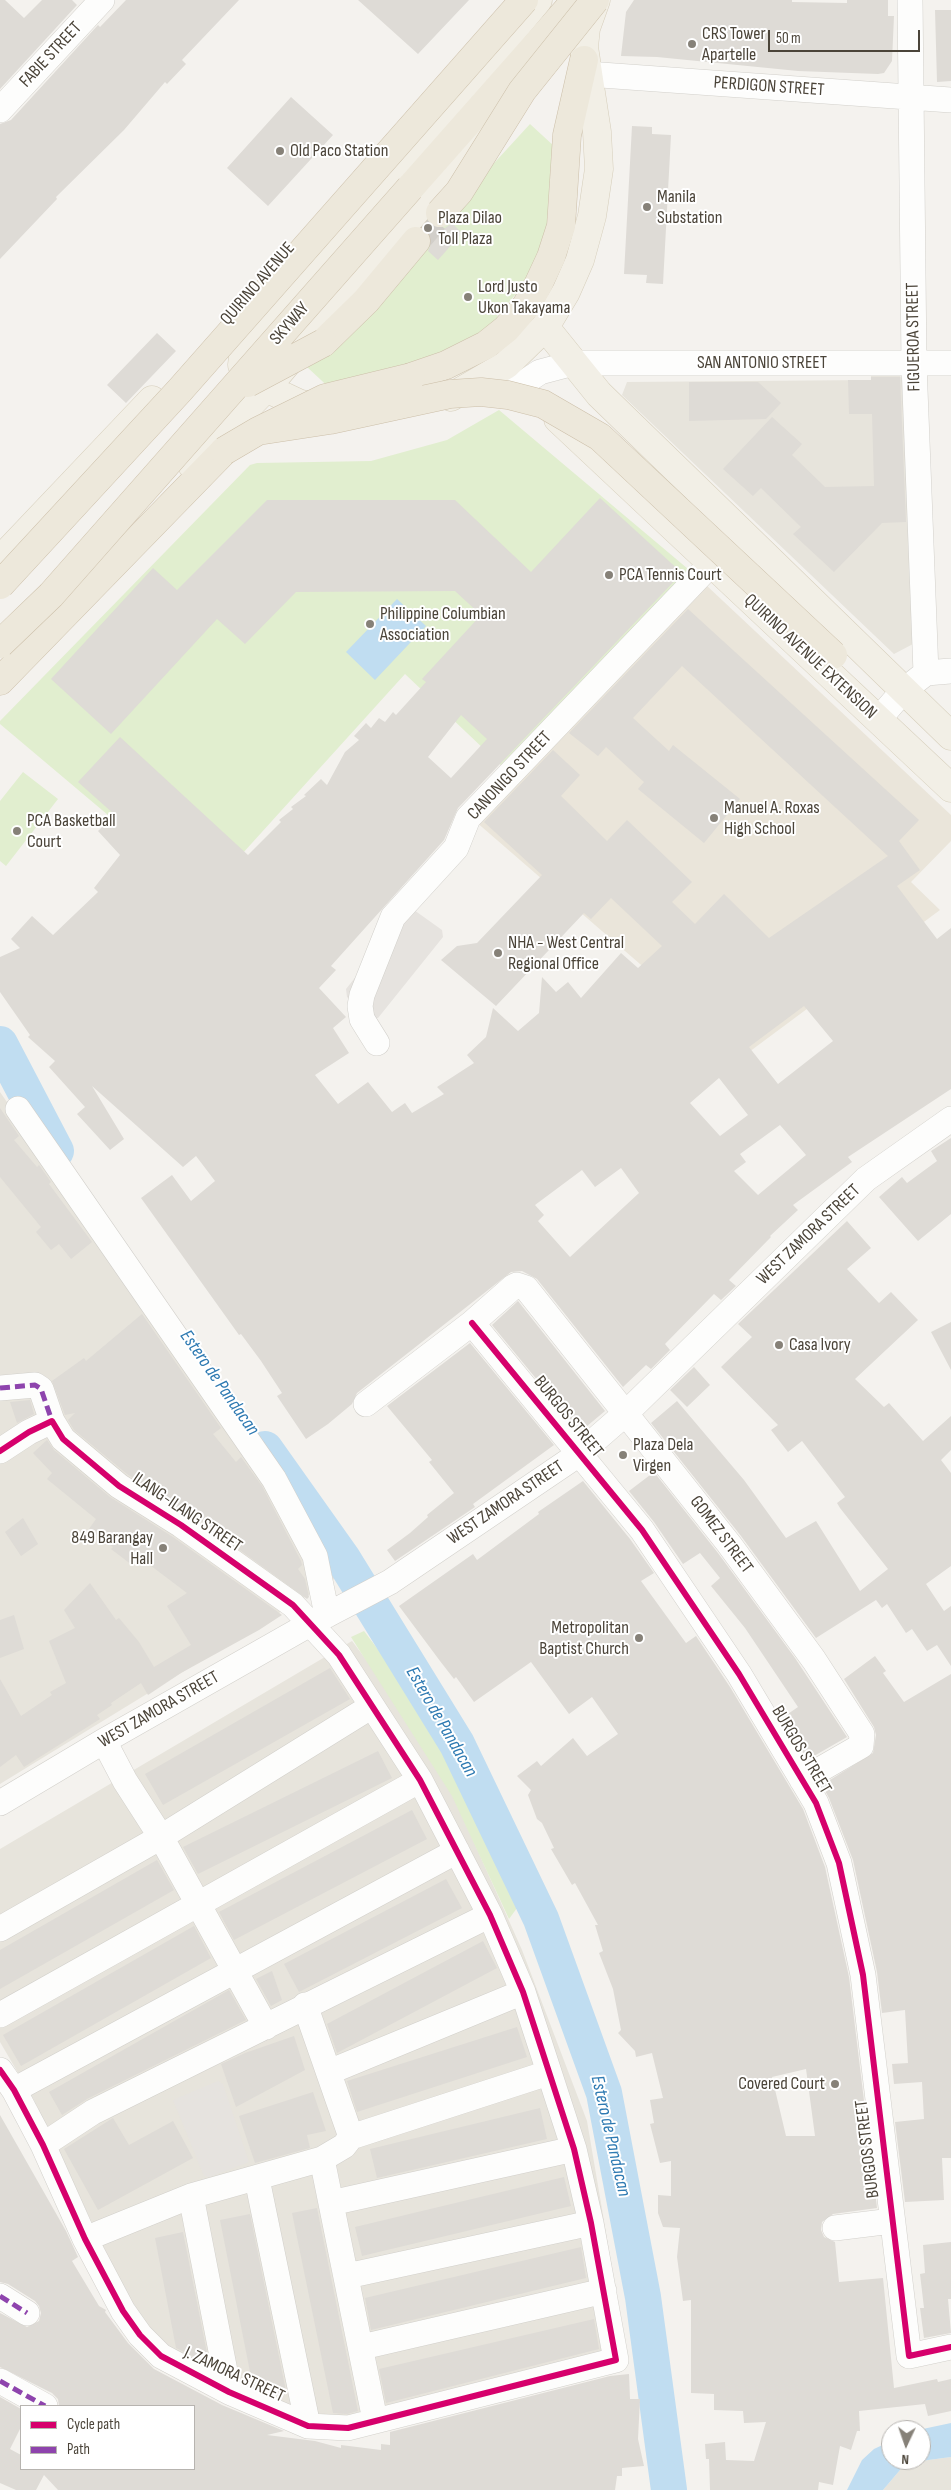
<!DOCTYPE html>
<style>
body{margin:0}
#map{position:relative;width:951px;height:2490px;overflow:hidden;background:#f4f2ee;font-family:"Sofia Sans Condensed",sans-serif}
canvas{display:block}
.legend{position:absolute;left:20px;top:2405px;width:175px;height:65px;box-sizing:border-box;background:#fff;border:1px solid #b7b4b0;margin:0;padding:6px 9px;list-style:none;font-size:15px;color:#4b4439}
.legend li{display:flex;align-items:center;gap:10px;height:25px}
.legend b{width:25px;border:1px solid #b7b4b0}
.north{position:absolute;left:881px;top:2420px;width:50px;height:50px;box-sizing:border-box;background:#fff;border:1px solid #b7b4b0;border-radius:50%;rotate:183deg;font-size:14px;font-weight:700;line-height:20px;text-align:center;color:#4b4439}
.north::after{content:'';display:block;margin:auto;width:18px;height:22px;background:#868178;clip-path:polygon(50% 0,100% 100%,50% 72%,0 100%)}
.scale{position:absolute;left:768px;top:30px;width:152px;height:22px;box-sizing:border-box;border:2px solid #4b4439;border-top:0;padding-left:6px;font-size:15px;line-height:18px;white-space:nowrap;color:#4b4439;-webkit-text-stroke:4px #fff;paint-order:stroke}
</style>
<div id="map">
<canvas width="951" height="2490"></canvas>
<ul class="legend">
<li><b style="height:6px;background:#d6006c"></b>Cycle path</li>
<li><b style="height:6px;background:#8e44ad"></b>Path</li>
</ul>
<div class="north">N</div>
<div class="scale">50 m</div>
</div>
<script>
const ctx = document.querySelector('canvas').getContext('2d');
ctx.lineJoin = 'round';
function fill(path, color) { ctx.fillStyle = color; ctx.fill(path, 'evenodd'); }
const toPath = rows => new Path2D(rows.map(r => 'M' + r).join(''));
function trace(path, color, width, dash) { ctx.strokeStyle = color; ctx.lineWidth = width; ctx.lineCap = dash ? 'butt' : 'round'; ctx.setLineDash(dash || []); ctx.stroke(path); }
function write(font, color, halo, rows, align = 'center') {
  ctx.font = font + ' "Sofia Sans Condensed",sans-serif'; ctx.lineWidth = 4; ctx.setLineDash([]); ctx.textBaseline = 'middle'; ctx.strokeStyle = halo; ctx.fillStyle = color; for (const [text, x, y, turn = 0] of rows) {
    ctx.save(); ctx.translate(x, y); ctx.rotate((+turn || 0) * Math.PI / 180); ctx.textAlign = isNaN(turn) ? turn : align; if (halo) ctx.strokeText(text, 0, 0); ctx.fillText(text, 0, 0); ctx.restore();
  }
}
const residential = toPath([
 [899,375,908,384,913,644,894,654,622,395,627,382,871,380,871,376],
 [0,1092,336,1578,0,1784],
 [352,1641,399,1703,449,1786,522,1950,587,2121,626,2350,319,2424,172,2363,130,2303,34,2100,0,2042,0,1849],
 [951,2457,951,2490,883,2490,906,2463]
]);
const education = toPath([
 [706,585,951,815,951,841,911,882,940,910,745,1055,475,821]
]);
const green = toPath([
 [530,124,555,147,554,217,527,281,497,316,512,334,335,393,307,367],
 [499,410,694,574,507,771,405,674,204,896,0,724,0,721,250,465,257,463,371,461,447,440],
 [23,772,58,799,6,866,0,861,0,801],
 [364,1631,408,1689,494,1845,517,1908,509,1919,452,1796,351,1637]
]);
const parking = toPath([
 [414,910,442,930,443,937,378,1018,373,1018,347,997,346,989,407,912],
 [218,2081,223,2084,249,2162,210,2177,204,2176,173,2100]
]);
const water = toPath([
 [397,599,426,626,375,680,346,652],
 [951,2423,951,2457,906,2463,883,2490,847,2490,862,2460,874,2449,891,2441,891,2460,921,2460,921,2430,918,2430]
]);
const river = toPath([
 [0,1044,56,1151],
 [265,1449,343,1559,457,1744,541,1919,604,2093,643,2297,669,2490]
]);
const building = toPath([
 [0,0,5,0,24,18,42,0,72,0,77,5,0,89],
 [126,0,239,0,182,60,186,64,167,84,165,82,124,130,56,197,57,199,0,259,0,124,11,120,98,25,100,27],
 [358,0,469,0,418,54],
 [634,0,792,0,792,2,847,3,847,0,888,0,888,16,894,16,892,61,884,73,878,74,798,71,657,57,621,56,626,12],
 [935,10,951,10,951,81,937,82],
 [291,97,333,135,268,206,227,168],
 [632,126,652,127,652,134,671,135,663,284,646,283,647,275,624,274],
 [428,222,437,228,445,228,452,223,462,233,438,260,428,251,431,244,431,236,423,227],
 [157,333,176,351,126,403,107,385],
 [871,377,900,377,906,522,882,523,834,572,793,534,801,527,761,488,753,496,723,469,772,417,802,444,792,455,825,487,874,486,872,414,849,414,848,380,871,380],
 [689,382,758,382,781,403,766,419,689,421],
 [600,498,682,573,458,808,444,840,331,966,336,970,319,988,346,1017,333,1028,349,1053,315,1075,338,1104,368,1082,392,1112,405,1103,412,1113,444,1094,437,1087,474,1063,467,1055,486,1037,493,1008,518,1031,539,1013,542,977,556,992,568,982,581,998,621,953,638,968,662,946,611,898,591,919,584,913,496,1006,441,960,457,946,477,943,542,875,484,822,553,750,580,775,561,796,607,841,627,820,692,882,672,902,695,924,724,894,769,938,888,856,682,666,633,718,669,751,673,745,740,799,704,843,638,789,644,782,606,747,598,756,569,733,688,609,919,820,899,841,920,870,897,886,937,939,951,928,951,1089,848,1157,852,1162,793,1205,798,1210,770,1236,771,1237,729,1280,736,1286,721,1300,714,1294,665,1344,670,1350,651,1369,646,1365,623,1387,537,1279,522,1271,511,1272,357,1393,352,1404,328,1424,306,1439,277,1396,282,1393,261,1361,241,1334,239,1335,141,1198,172,1175,191,1201,215,1181,196,1156,183,1167,92,1086,124,1139,110,1150,77,1114,85,1107,49,1067,55,1061,28,1037,30,1035,0,992,0,957,20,948,11,939,32,916,53,935,98,892,94,888,120,855,98,831,115,815,78,782,120,737,248,855,281,822,279,820,293,809,291,807,306,796,304,795,321,779,327,785,345,752,359,740,354,736,366,723,371,728,379,718,385,722,393,712,396,715,426,682,422,679,481,615,455,591,296,592,245,644,217,619,111,734,51,679,153,568,177,590,267,500,455,500,531,572],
 [461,715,487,739,451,778,428,757],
 [804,1006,833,1041,778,1084,749,1047],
 [719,1078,748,1115,720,1136,690,1103],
 [780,1125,806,1155,758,1195,734,1171,746,1162,740,1154],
 [621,1168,639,1193,570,1257,538,1221,544,1215,535,1205,582,1170,595,1187],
 [0,1108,19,1136,14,1140,37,1167,39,1165,51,1182,49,1184,92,1242,71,1259,59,1244,51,1250,36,1232,41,1227,0,1177],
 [951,1138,951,1214,918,1241,879,1197,902,1177,907,1183,937,1161,931,1151],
 [847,1221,871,1248,847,1269,879,1303,891,1292,918,1320,855,1379,884,1407,889,1403,923,1441,951,1416,951,1450,941,1460,951,1473,951,1566,926,1584,944,1611,951,1606,951,1666,937,1645,927,1651,912,1629,906,1633,887,1604,882,1608,876,1600,816,1638,741,1536,651,1423,677,1401,744,1480,786,1538,816,1521,860,1591,888,1569,840,1508,837,1503,845,1497,802,1441,788,1452,771,1430,778,1425,721,1367,752,1337,738,1324],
 [518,1301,605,1411,580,1432,492,1325],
 [142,1314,221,1428,213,1434,236,1462,241,1457,262,1486,301,1561,302,1565,298,1569,305,1579,309,1597,307,1599,189,1513,127,1474,74,1430,68,1420,75,1413,65,1415,52,1381,84,1358,86,1361],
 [951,1322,951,1370,931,1332],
 [470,1343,554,1445,473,1504,475,1507,395,1561,387,1550,410,1533,428,1517,427,1515,454,1493,429,1462,432,1460,387,1406],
 [694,1367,710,1385,687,1407,670,1390],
 [30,1400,34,1414,17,1423,10,1402],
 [47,1440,54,1450,110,1497,173,1537,282,1615,259,1630,181,1673,148,1695,141,1683,111,1703,112,1705,97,1715,100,1719,24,1767,16,1755,0,1767,0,1679,21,1716,52,1695,50,1692,66,1683,49,1641,75,1628,64,1610,90,1583,116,1620,119,1618,139,1642,154,1667,191,1645,167,1606,187,1593,138,1556,132,1565,111,1549,113,1547,89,1529,96,1519,47,1479,52,1473,33,1453],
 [654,1472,718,1553,795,1658,847,1737,807,1760,782,1718,798,1707,745,1628,711,1586,720,1578,700,1553,683,1564,654,1522,629,1491],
 [583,1481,630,1539,654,1573,641,1581,686,1643,696,1636,730,1687,803,1809,825,1867,849,1977,877,2208,833,2214,822,2222,821,2230,824,2237,835,2242,839,2282,883,2278,894,2388,937,2379,938,2382,951,2379,951,2411,928,2416,925,2404,859,2411,860,2431,857,2431,851,2450,840,2446,833,2485,819,2482,818,2490,710,2490,709,2459,706,2459,705,2444,725,2442,726,2460,754,2461,766,2422,744,2423,743,2411,714,2410,714,2394,691,2393,691,2300,683,2301,677,2257,680,2228,663,2227,658,2213,658,2195,671,2196,671,2161,660,2163,650,2124,654,2123,650,2100,663,2098,652,2053,636,2057,635,2051,618,2033,621,2030,613,1989,599,1953,603,1951,595,1925,598,1925,575,1883,572,1885,551,1849,554,1848,542,1823,537,1819,528,1795,531,1790,517,1776,537,1761,541,1766,573,1738,587,1756,618,1734,592,1697,569,1714,531,1662,474,1702,456,1677,454,1679,440,1661,399,1606,473,1554,477,1560,539,1514,538,1512],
 [806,2069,815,2136,786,2136,772,2077],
 [23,1518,38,1544,21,1556,5,1532],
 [14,1615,24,1649,0,1658,0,1620],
 [875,1656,886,1671,883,1673,904,1702,951,1674,951,2158,942,2158,944,2200,905,2202,895,2122,924,2119,922,2082,894,2084,892,2064,908,2063,905,2010,882,2013,877,1972,853,1860,829,1798,822,1785,873,1753,876,1735,874,1727,844,1679],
 [330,1668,350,1699,163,1805,145,1774],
 [378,1751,392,1778,198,1874,183,1847],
 [412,1810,427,1839,234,1940,219,1912],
 [157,1860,174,1890,0,1989,0,1950],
 [446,1879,462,1908,299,1992,284,1964],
 [194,1926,211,1958,21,2066,3,2035],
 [483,1941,497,1968,337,2053,327,2024],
 [272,1971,282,2000,271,2006,256,1979],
 [229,1990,246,2020,87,2099,62,2115,49,2092],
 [517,2027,527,2057,357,2112,347,2081],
 [294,2036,305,2070,236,2107,221,2064,245,2053],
 [313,2092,326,2131,307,2135,310,2148,255,2163,239,2116],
 [540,2108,547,2139,377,2178,370,2149],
 [0,2115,66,2231,78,2257,72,2261,99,2306,106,2310,105,2312,128,2343,154,2369,222,2405,284,2431,267,2435,315,2441,341,2448,341,2445,381,2450,381,2444,390,2445,390,2432,610,2376,629,2374,630,2399,640,2399,638,2439,644,2466,622,2468,622,2476,617,2476,615,2490,58,2490,44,2475,36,2490,16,2490,0,2483,0,2397,21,2409,21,2427,10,2449,21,2455,21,2469,194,2469,194,2406,59,2406,58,2399,52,2393,0,2367,0,2313,27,2327,39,2321,41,2313,39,2306,35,2301,8,2284,0,2282],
 [113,2118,129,2145,173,2121,193,2158,98,2210,64,2149],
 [564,2177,571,2206,362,2256,355,2227],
 [317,2208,358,2411,347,2414,333,2413,292,2213],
 [250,2214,286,2391,271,2394,253,2387,220,2220],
 [183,2232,208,2358,198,2359,176,2348,155,2238],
 [951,2242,951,2299,948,2299,951,2333,924,2338,920,2308,924,2308,920,2274,925,2273,923,2245],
 [581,2247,586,2278,371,2330,365,2298],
 [594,2319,599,2349,386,2403,379,2369]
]);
const highwayTunnel = toPath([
 [416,241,440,213]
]);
const minor = toPath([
 [910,0,914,364,926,673],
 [587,74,951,100],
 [0,110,102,0],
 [513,390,540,372,574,363,951,363],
 [878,720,903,691,926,673,951,671],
 [377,1043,362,1019,360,1006,362,995,393,917,456,848,468,818,711,564],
 [18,1109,274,1479,315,1556,327,1615],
 [472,1323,642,1530,739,1674,816,1803,839,1863,863,1975,909,2356,951,2347],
 [0,1388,35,1385,41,1389,52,1421,63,1439,119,1486,181,1525,293,1605,339,1655,420,1780,490,1915,523,1992,574,2149,591,2223,616,2360,348,2428,308,2426,229,2392,161,2356,140,2335,123,2311,85,2239,43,2145,14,2090,0,2070],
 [366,1404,472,1323,513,1287,517,1285,526,1288,729,1544,814,1660,862,1734,861,1746,802,1780],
 [0,1451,29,1432,52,1421],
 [104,1741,125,1781,161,1837,266,2027],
 [0,1803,104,1741,310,1624,390,1582,579,1454,626,1413,866,1179,951,1119],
 [0,1929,161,1837,372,1706],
 [305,2005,351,2137],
 [0,2015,420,1780],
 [329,2072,523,1992],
 [14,2090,457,1851],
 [43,2145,93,2112,490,1915],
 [322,2159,375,2420],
 [257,2179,308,2426],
 [191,2196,229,2392],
 [331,2203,574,2149],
 [835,2228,892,2221],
 [85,2239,191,2196,322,2159,344,2146,351,2137,548,2073],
 [347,2276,591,2223],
 [0,2296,27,2313],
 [362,2347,604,2291],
 [0,2381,45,2406]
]);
const major = toPath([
 [545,327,599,394,951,736],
 [451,397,506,365,545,327,566,292,580,260,592,216,599,169,597,132,584,47,586,28,596,0],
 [326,410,298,403,266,388,245,372,242,365,243,356,538,0],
 [558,419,951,788],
 [192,465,266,388,494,119],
 [0,560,152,400]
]);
const highway = toPath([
 [410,188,576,0],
 [323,343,366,301,416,241],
 [411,377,446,365,486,345,506,329,526,306,538,285,551,257,561,226,567,135,584,60],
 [0,681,224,451]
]);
const highwayBridge = toPath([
 [440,213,459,192,522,91,595,0],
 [248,383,323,343],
 [258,431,330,420,450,394,481,392,508,395,543,404,600,437,833,655],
 [224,451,258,431,325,398,411,377],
 [0,585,180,390,524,0],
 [0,644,51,595,410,188]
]);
const quiet = toPath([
 [0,1388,35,1385,41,1389,52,1421],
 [0,2296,27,2313],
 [0,2381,45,2406]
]);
const cycleway = toPath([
 [472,1323,642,1530,739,1674,816,1803,839,1863,863,1975,909,2356,951,2347],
 [0,1451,29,1432,52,1421,63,1439,119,1486,181,1525,293,1605,339,1655,420,1780,490,1915,523,1992,574,2149,591,2223,616,2360,348,2428,308,2426,229,2392,161,2356,140,2335,123,2311,85,2239,43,2145,14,2090,0,2070]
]);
const markers = [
 [692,44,5,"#868178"],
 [280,151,5,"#868178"],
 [647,207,5,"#868178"],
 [428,228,5,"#868178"],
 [468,297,5,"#868178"],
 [609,575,5,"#868178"],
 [370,624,5,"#868178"],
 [714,818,5,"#868178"],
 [17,831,5,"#868178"],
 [498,953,5,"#868178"],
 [779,1345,5,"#868178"],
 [623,1455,5,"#868178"],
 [163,1548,5,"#868178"],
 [639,1638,5,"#868178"],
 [835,2084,5,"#868178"]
];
const poiNames = [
 ["CRS Tower",702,34],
 ["Apartelle",702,55],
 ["Old Paco Station",290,151],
 ["Manila",657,197],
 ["Substation",657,218],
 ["Plaza Dilao",438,218],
 ["Toll Plaza",438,239],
 ["Lord Justo",478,287],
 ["Ukon Takayama",478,308],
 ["PCA Tennis Court",619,575],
 ["Philippine Columbian",380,614],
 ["Association",380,635],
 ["Manuel A. Roxas",724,808],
 ["High School",724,829],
 ["PCA Basketball",27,821],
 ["Court",27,842],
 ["NHA - West Central",508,943],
 ["Regional Office",508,964],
 ["Casa Ivory",789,1345],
 ["Plaza Dela",633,1445],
 ["Virgen",633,1466],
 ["849 Barangay",153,1538,"right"],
 ["Hall",153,1559,"right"],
 ["Metropolitan",629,1628,"right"],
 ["Baptist Church",629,1649,"right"],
 ["Covered Court",825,2084,"right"]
];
const streetNames = [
 ["FABIE STREET",51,55,-47],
 ["PERDIGON STREET",769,87,4],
 ["QUIRINO AVENUE",258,284,-49],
 ["SKYWAY",290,324,-49],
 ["FIGUEROA STREET",914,337,-91],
 ["SAN ANTONIO STREET",762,363],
 ["QUIRINO AVENUE EXTENSION",810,657,43],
 ["CANONIGO STREET",510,776,-47],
 ["WEST ZAMORA STREET",809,1235,-44],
 ["BURGOS STREET",568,1417,51],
 ["WEST ZAMORA STREET",506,1503,-34],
 ["ILANG-ILANG STREET",187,1513,34],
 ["GOMEZ STREET",721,1535,53],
 ["WEST ZAMORA STREET",159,1710,-30],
 ["BURGOS STREET",801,1750,59],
 ["BURGOS STREET",868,2149,-97],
 ["J. ZAMORA STREET",234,2375,25]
];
const waterNames = [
 ["Estero de Pandacan",219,1383,55],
 ["Estero de Pandacan",441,1722,60],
 ["Estero de Pandacan",610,2136,77]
];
fill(residential, '#e7e4dc');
fill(education, '#eae5da');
fill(green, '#e1eecf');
fill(parking, '#e6e3df');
fill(water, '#c0ddf1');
trace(river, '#c0ddf1', 36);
fill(building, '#dedbd6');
trace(highwayTunnel, '#d2cfca', 28, [28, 14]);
trace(minor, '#d2d0cb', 26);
trace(major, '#d6cebb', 29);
trace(highway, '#ccbfa9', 29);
trace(minor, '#fdfdfc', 25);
trace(major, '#f2efe6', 28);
trace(highway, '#ede8db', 28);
trace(highwayBridge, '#ccbfa9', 29, []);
trace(highwayBridge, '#ede8db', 28);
trace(quiet, '#8e44ad', 5, [10, 5]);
trace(cycleway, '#d6006c', 6);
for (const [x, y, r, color] of markers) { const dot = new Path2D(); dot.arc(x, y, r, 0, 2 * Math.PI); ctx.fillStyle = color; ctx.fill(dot); trace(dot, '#fff', 2); }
write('18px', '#4b4439', '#fff', poiNames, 'left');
write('18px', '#4b4439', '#fff', streetNames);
write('italic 19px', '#2e7ab2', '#fff', waterNames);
</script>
